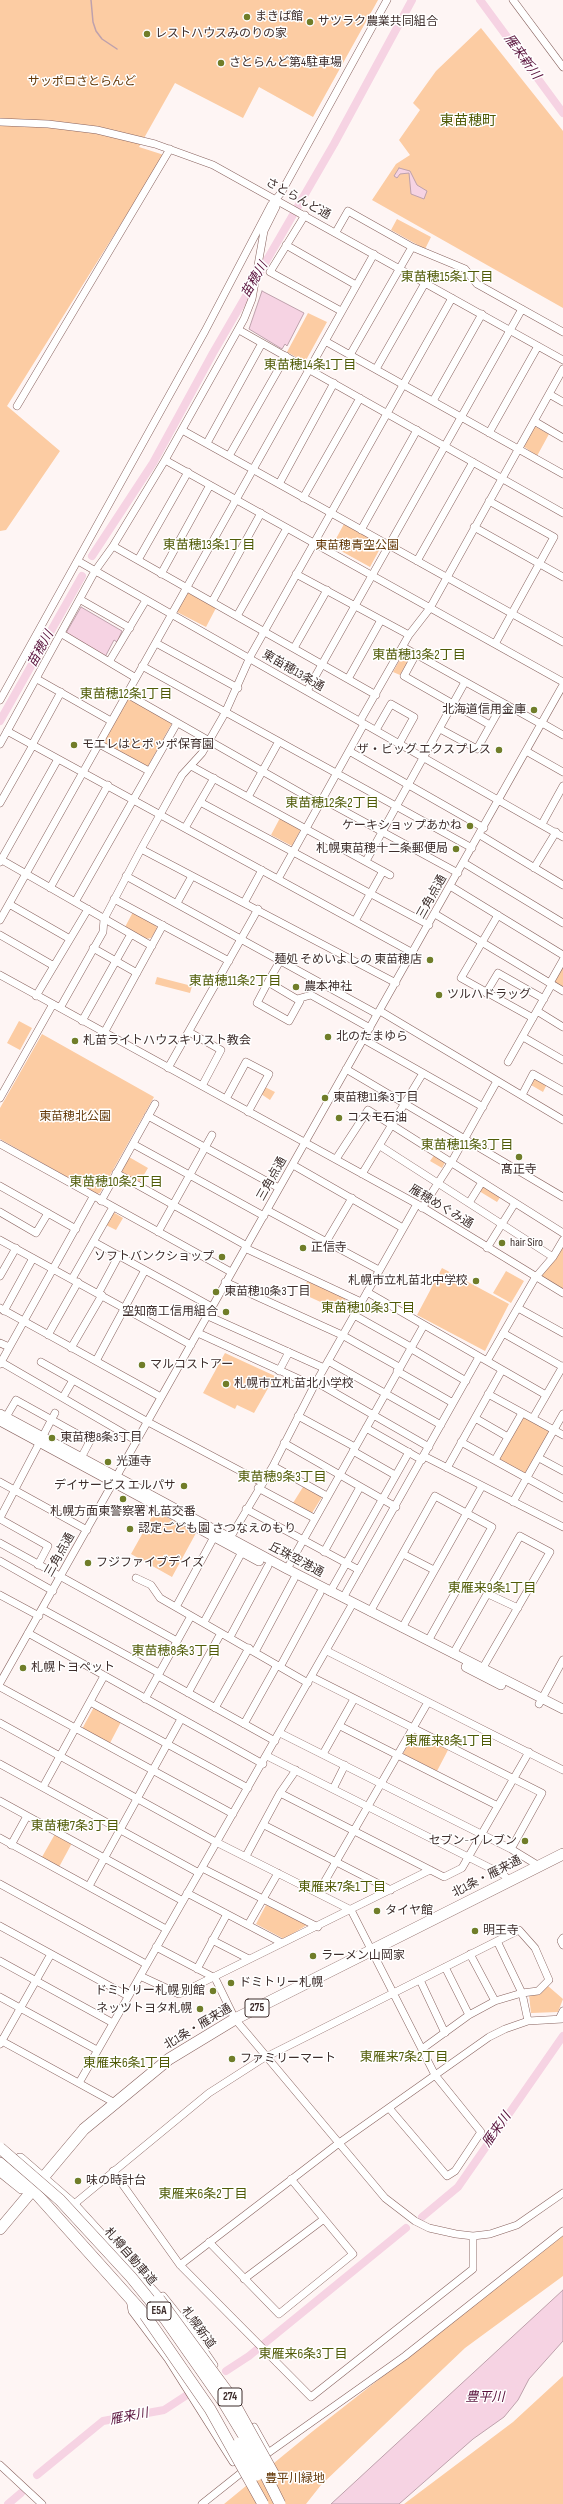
<!DOCTYPE html>
<meta charset="utf-8">
<style>
body{margin:0}
canvas{display:block;background:#fef5f4}
</style>
<canvas width="563" height="2504"></canvas>
<script>
const ctx = document.querySelector('canvas').getContext('2d');
ctx.lineJoin = 'round';
function fill(path, color) { ctx.fillStyle = color; ctx.fill(path, 'evenodd'); }
const toPath = rows => new Path2D(rows.map(r => 'M' + r).join(''));
function trace(path, color, width, dash) { ctx.strokeStyle = color; ctx.lineWidth = width; ctx.lineCap = dash ? 'butt' : 'round'; ctx.setLineDash(dash || []); ctx.stroke(path); }
function write(font, color, halo, rows, align = 'center') {
  ctx.font = font + ' "Sofia Sans Condensed","Noto Sans JP",sans-serif'; ctx.lineWidth = 3; ctx.setLineDash([]); ctx.textBaseline = 'middle'; ctx.strokeStyle = halo; ctx.fillStyle = color; for (const [text, x, y, turn = 0] of rows) {
    ctx.save(); ctx.translate(x, y); ctx.rotate((+turn || 0) * Math.PI / 180); ctx.textAlign = isNaN(turn) ? turn : align; if (halo) ctx.strokeText(text, 0, 0); ctx.fillText(text, 0, 0); ctx.restore();
  }
}
const green = toPath([
 [0,0,378,0,313,117,259,87,243,118,175,83,139,147,164,155,7,406,60,451,6,530,0,531],
 [481,28,563,131,563,308,372,200,396,164,410,155,399,140,420,110,413,103,436,71],
 [397,219,431,237,425,249,391,230],
 [308,313,327,322,305,362,287,352],
 [534,426,549,434,537,456,523,446],
 [344,524,382,545,370,567,332,546],
 [187,592,216,608,206,627,177,612],
 [404,652,411,656,400,675,393,672],
 [126,697,172,723,147,768,101,742],
 [280,818,301,829,292,846,271,835],
 [133,912,156,924,157,929,151,938,146,939,125,927],
 [563,967,563,987,554,982],
 [157,977,192,986,190,993,155,984],
 [19,1021,32,1028,20,1050,7,1043],
 [42,1034,154,1097,100,1193,97,1194,0,1139,0,1108],
 [535,1077,547,1084,543,1092,531,1085],
 [265,1087,275,1092,270,1100,261,1094],
 [435,1154,446,1161,442,1168,430,1161],
 [129,1157,148,1168,139,1183,120,1173],
 [484,1184,501,1196,497,1202,479,1191],
 [113,1212,123,1218,116,1230,106,1225],
 [563,1243,563,1292,536,1276],
 [442,1268,509,1304,485,1351,417,1315],
 [506,1271,524,1281,511,1303,493,1293],
 [308,1280,346,1298,340,1311,301,1293],
 [225,1353,275,1376,254,1413,237,1405,235,1409,203,1393],
 [522,1416,550,1432,526,1475,498,1459],
 [303,1487,322,1497,312,1513,293,1503],
 [155,1511,196,1533,172,1577,131,1554],
 [94,1707,121,1722,110,1743,82,1729],
 [414,1732,448,1750,437,1771,403,1754],
 [55,1834,72,1843,59,1867,42,1857],
 [266,1905,307,1925,284,1939,256,1924],
 [548,1986,563,1999,558,2012,531,2013,529,1995],
 [563,2235,563,2276,465,2348,321,2485,306,2504,224,2504,313,2431],
 [563,2376,563,2504,404,2504,513,2422]
]);
const water = toPath([
 [399,168,410,171,417,185,427,191,424,199,411,194,409,173,400,174,397,178,394,176,399,168],
 [262,291,304,313,287,346,285,344,282,349,249,329,262,291],
 [81,607,122,631,117,642,114,640,105,657,66,633,81,607],
 [563,2290,563,2341,529,2379,518,2400,504,2417,473,2439,399,2504,331,2504,563,2290]
]);
const stream = toPath([
 [91,0,93,22,96,31,102,39,117,49]
]);
const river = toPath([
 [480,0,563,113],
 [92,556,153,463,213,353,334,144,412,0],
 [0,721,82,576],
 [422,2217,458,2187,563,2036],
 [226,2371,249,2356,406,2228],
 [37,2475,103,2421,164,2410,187,2395],
 [8,2504,21,2493]
]);
const minor = toPath([
 [513,0,563,67],
 [0,122,48,124,97,130,155,144,213,165,563,360],
 [305,215,270,272,341,311],
 [336,232,348,211,412,247,465,269,477,284,563,332],
 [286,245,356,285],
 [239,330,563,513],
 [325,341,563,474],
 [350,355,412,247],
 [376,369,425,283],
 [549,394,563,402],
 [433,401,482,314],
 [17,406,170,149],
 [534,421,563,438],
 [182,430,563,642],
 [489,433,538,346],
 [207,443,262,343],
 [229,456,286,356],
 [165,460,563,682],
 [279,484,334,383],
 [303,498,360,398],
 [489,501,554,537,495,644],
 [474,527,563,577],
 [361,530,417,430],
 [113,546,376,695],
 [138,560,188,472],
 [78,561,563,837],
 [417,561,473,462],
 [161,574,210,485],
 [296,574,409,635],
 [81,600,130,628],
 [212,602,261,513],
 [237,616,287,528],
 [62,634,136,678],
 [156,643,238,688],
 [403,647,541,724],
 [294,648,327,590],
 [416,654,404,676,490,725],
 [109,662,146,600],
 [142,666,472,848],
 [37,679,111,721],
 [348,679,381,620],
 [307,691,522,309],
 [127,694,320,804],
 [0,700,205,331,271,205,281,193,387,0],
 [360,721,409,635,430,608,563,369],
 [542,723,563,735],
 [440,729,477,749,503,703],
 [376,730,391,704,414,717,399,744],
 [7,731,413,953],
 [0,744,95,571,113,546,165,460,244,319,252,299,264,231,276,207,276,200],
 [99,744,149,771],
 [32,745,61,692],
 [349,751,484,828],
 [526,751,563,772],
 [191,766,390,875],
 [248,797,278,743],
 [322,799,458,873],
 [200,802,429,925],
 [0,803,33,745],
 [542,824,563,786],
 [185,828,214,778],
 [480,835,563,885],
 [141,849,396,983],
 [0,859,152,946],
 [366,861,465,682],
 [0,862,58,759],
 [464,863,563,923],
 [534,868,556,832],
 [126,876,377,1014],
 [278,879,364,724],
 [450,886,563,955],
 [50,888,108,785],
 [114,899,229,961],
 [75,902,177,723],
 [177,903,192,876],
 [244,903,262,870],
 [9,904,70,939],
 [435,914,563,991],
 [498,915,461,978,533,1018],
 [0,920,374,254],
 [355,921,383,871],
 [0,935,54,966],
 [93,948,137,973],
 [0,975,417,1204,563,1293],
 [268,982,300,1001,289,1021,257,1003,268,982,280,961],
 [550,983,563,960],
 [486,993,498,973,544,999],
 [36,996,88,909],
 [297,999,311,995,370,1028],
 [60,1008,103,932,104,919,141,849,182,775,202,753,225,713,251,655,452,298],
 [380,1011,563,1120],
 [537,1011,563,1027],
 [82,1021,131,934],
 [189,1032,221,1050,202,1086],
 [104,1033,163,925],
 [523,1037,563,1060],
 [363,1039,483,1107],
 [508,1062,552,984],
 [168,1068,258,909],
 [346,1069,563,1197],
 [522,1095,533,1074,563,1091],
 [0,1098,53,1004],
 [226,1099,246,1062,269,1074,248,1112],
 [148,1116,279,1188],
 [0,1144,231,1272],
 [133,1144,264,1216],
 [380,1146,553,1257],
 [336,1159,368,1110,563,1233],
 [293,1165,403,1228],
 [116,1173,247,1246],
 [362,1174,423,1073],
 [0,1186,76,1229],
 [101,1201,155,1104],
 [469,1203,482,1182],
 [422,1208,451,1163,497,1081],
 [267,1210,379,1270],
 [0,1212,36,1233,48,1213],
 [158,1232,212,1135],
 [0,1240,191,1345],
 [94,1242,212,1307],
 [326,1242,352,1198],
 [245,1248,361,1302],
 [487,1248,515,1203],
 [0,1276,16,1248],
 [72,1279,113,1207],
 [225,1282,342,1335,399,1367],
 [367,1292,546,1395],
 [98,1294,119,1255],
 [0,1308,161,1397],
 [518,1308,563,1333],
 [4,1311,33,1258],
 [354,1315,411,1347],
 [208,1316,324,1368],
 [198,1333,314,1386],
 [503,1333,563,1367],
 [48,1335,78,1282],
 [0,1343,9,1347],
 [71,1348,102,1295],
 [410,1348,466,1381],
 [96,1361,145,1270],
 [328,1361,441,1425],
 [487,1361,535,1278,553,1257,563,1240],
 [1,1362,137,1441],
 [41,1362,148,1422,263,1483],
 [0,1364,93,1197],
 [279,1371,289,1352],
 [397,1371,453,1403],
 [316,1382,429,1447],
 [488,1394,563,1435],
 [63,1397,73,1380],
 [298,1416,355,1447],
 [6,1417,16,1400,90,1441,81,1458],
 [475,1418,508,1437],
 [533,1418,563,1366],
 [366,1428,422,1460],
 [461,1442,563,1498],
 [284,1443,396,1507],
 [353,1451,395,1475],
 [424,1456,563,1527],
 [539,1458,563,1471],
 [495,1460,522,1413],
 [273,1466,327,1496],
 [447,1468,502,1370],
 [0,1482,87,1530],
 [258,1488,314,1518],
 [513,1502,563,1414],
 [246,1509,359,1570],
 [0,1518,55,1413],
 [0,1519,48,1546,38,1565],
 [0,1543,177,1641],
 [227,1543,273,1466,314,1386,417,1204],
 [324,1552,360,1487],
 [403,1554,434,1570],
 [0,1561,53,1591],
 [287,1569,424,1325],
 [136,1578,151,1585,160,1598,308,1683],
 [330,1592,409,1452],
 [488,1594,518,1608],
 [0,1595,39,1616],
 [343,1598,479,1357],
 [176,1607,214,1537],
 [42,1609,159,1673],
 [370,1612,435,1496,492,1527,428,1641],
 [204,1622,242,1552],
 [402,1628,482,1486],
 [28,1633,263,1764],
 [230,1637,268,1566],
 [327,1651,563,1770],
 [255,1652,294,1579],
 [453,1654,520,1536,550,1552,481,1671],
 [280,1667,320,1593],
 [158,1676,275,1741],
 [312,1677,542,1793,511,1849],
 [0,1683,563,685],
 [0,1687,233,1814],
 [188,1693,221,1633],
 [145,1699,191,1616],
 [90,1702,248,1788],
 [539,1704,563,1660],
 [215,1708,249,1648],
 [0,1723,214,1841,351,1910,435,2075,481,2132,455,2171,447,2176,389,2108],
 [244,1724,277,1665],
 [340,1726,498,1806],
 [280,1733,511,1849,539,1866],
 [323,1754,354,1699],
 [267,1756,504,1875,509,1881],
 [0,1764,199,1873],
 [43,1787,104,1676],
 [333,1789,345,1765],
 [280,1793,444,1877,462,1868,529,1752],
 [0,1801,183,1901],
 [264,1825,391,1890],
 [0,1838,166,1929],
 [11,1845,27,1816],
 [246,1856,280,1793,296,1770],
 [202,1868,318,1927],
 [0,1884,146,1964],
 [89,1886,181,1719],
 [187,1893,282,1943],
 [318,1893,428,1702],
 [248,1925,278,1873],
 [0,1926,128,1996],
 [563,1938,561,1941,563,1945],
 [212,1940,249,1959],
 [497,1941,522,1993,528,2021],
 [156,1947,215,1978,235,2019,385,2198,415,2221,429,2228,456,2234,473,2236,490,2234,517,2225,563,2193],
 [470,1954,495,2001],
 [0,1961,113,2023],
 [445,1967,469,2015],
 [197,1969,227,1914],
 [140,1976,179,1994,430,1870],
 [420,1980,445,2033],
 [0,1997,97,2050],
 [559,2019,563,2011],
 [0,2040,115,2103],
 [0,2044,51,1954],
 [79,2083,353,1603],
 [113,2171,180,2265,311,2397,473,2269,473,2236],
 [0,2173,21,2190,32,2189],
 [73,2205,209,2093,262,2059,519,1930,535,1948,549,1980,538,1991,522,1993,495,2001,469,2015,422,2049],
 [209,2242,279,2314,353,2254,324,2219],
 [180,2265,339,2143,489,2037,505,2029,528,2021,563,2019],
 [244,2279,324,2219,291,2179],
 [163,2296,190,2330,214,2365],
 [130,2299,132,2311,168,2359,233,2462],
 [254,2427,268,2452],
 [261,2458,405,2356,563,2231],
 [0,2465,42,2504],
 [202,2504,246,2469]
]);
const major = toPath([
 [0,1414,287,1569,563,1709],
 [0,1421,259,1561],
 [466,1667,501,1685]
]);
const highway = toPath([
 [20,2159,73,2205,159,2299],
 [0,2163,32,2189,145,2315],
 [0,2229,84,2129,169,2059,235,2019,563,1854]
]);
const highwayBridge = toPath([
 [0,2148,60,2200,131,2277,166,2320,222,2400,256,2456,280,2504],
 [159,2299,229,2394,274,2475],
 [145,2315,210,2409,263,2504],
 [239,2443,257,2475]
]);
const markers = [
 [247,17,4,"#707d29"],
 [310,22,4,"#707d29"],
 [147,34,4,"#707d29"],
 [221,63,4,"#707d29"],
 [534,710,4,"#707d29"],
 [74,745,4,"#707d29"],
 [499,750,4,"#707d29"],
 [470,826,4,"#707d29"],
 [456,849,4,"#707d29"],
 [430,960,4,"#707d29"],
 [296,987,4,"#707d29"],
 [439,995,4,"#707d29"],
 [328,1037,4,"#707d29"],
 [75,1041,4,"#707d29"],
 [325,1098,4,"#707d29"],
 [339,1118,4,"#707d29"],
 [519,1157,4,"#707d29"],
 [502,1243,4,"#707d29"],
 [303,1248,4,"#707d29"],
 [222,1257,4,"#707d29"],
 [476,1281,4,"#707d29"],
 [216,1292,4,"#707d29"],
 [226,1312,4,"#707d29"],
 [142,1365,4,"#707d29"],
 [226,1384,4,"#707d29"],
 [52,1438,4,"#707d29"],
 [108,1462,4,"#707d29"],
 [184,1486,4,"#707d29"],
 [123,1499,4,"#707d29"],
 [130,1529,4,"#707d29"],
 [88,1563,4,"#707d29"],
 [23,1668,4,"#707d29"],
 [525,1841,4,"#707d29"],
 [377,1911,4,"#707d29"],
 [475,1931,4,"#707d29"],
 [313,1956,4,"#707d29"],
 [231,1983,4,"#707d29"],
 [213,1991,4,"#707d29"],
 [200,2009,4,"#707d29"],
 [232,2059,4,"#707d29"],
 [78,2181,4,"#707d29"]
];
const shields = [
 [257,2008,24],
 [159,2311,24],
 [230,2397,24]
];
const shieldNames = [
 ["275",257,2008],
 ["E5A",159,2311],
 ["274",230,2397]
];
const poiNames = [
 ["まきば館",255,17],
 ["サツラク農業共同組合",318,22],
 ["レストハウスみのりの家",155,34],
 ["さとらんど第4駐車場",229,63],
 ["北海道信用金庫",526,710,"right"],
 ["モエレはとポッポ保育園",82,745],
 ["ザ・ビッグ エクスプレス",491,750,"right"],
 ["ケーキショップあかね",462,826,"right"],
 ["札幌東苗穂十二条郵便局",448,849,"right"],
 ["麺処 そめいよしの 東苗穂店",422,960,"right"],
 ["農本神社",304,987],
 ["ツルハドラッグ",447,995],
 ["北のたまゆら",336,1037],
 ["札苗ライトハウスキリスト教会",83,1041],
 ["東苗穂11条3丁目",333,1098],
 ["コスモ石油",347,1118],
 ["髙正寺",519,1170,"center"],
 ["hair Siro",510,1243],
 ["正信寺",311,1248],
 ["ソフトバンクショップ",214,1257,"right"],
 ["札幌市立札苗北中学校",468,1281,"right"],
 ["東苗穂10条3丁目",224,1292],
 ["空知商工信用組合",218,1312,"right"],
 ["マルコストアー",150,1365],
 ["札幌市立札苗北小学校",234,1384],
 ["東苗穂8条3丁目",60,1438],
 ["光蓮寺",116,1462],
 ["デイサービス エルパサ",176,1486,"right"],
 ["札幌方面東警察署 札苗交番",123,1512,"center"],
 ["認定ごども園 さつなえのもり",138,1529],
 ["フジファイブデイズ",96,1563],
 ["札幌トヨペット",31,1668],
 ["セブン-イレブン",517,1841,"right"],
 ["タイヤ館",385,1911],
 ["明王寺",483,1931],
 ["ラーメン山岡家",321,1956],
 ["ドミトリー札幌",239,1983],
 ["ドミトリー札幌 別館",205,1991,"right"],
 ["ネッツトヨタ札幌",192,2009,"right"],
 ["ファミリーマート",240,2059],
 ["味の時計台",86,2181]
];
const parkNames = [
 ["サッポロさとらんど",82,82],
 ["東苗穂青空公園",357,546],
 ["東苗穂北公園",75,1117],
 ["豊平川緑地",295,2479]
];
const streetNames = [
 ["さとらんど通",298,199,29],
 ["東苗穂13条通",293,671,30],
 ["三角点通",432,897,-61],
 ["三角点通",272,1179,-61],
 ["雁穂めぐみ通",441,1207,31],
 ["三角点通",60,1555,-61],
 ["丘珠空港通",296,1560,28],
 ["北1条・雁来通",487,1877,-27],
 ["北1条・雁来通",198,2027,-31],
 ["札樽自動車道",130,2257,49],
 ["札幌新道",198,2328,54]
];
const waterNames = [
 ["雁来新川",522,57,54],
 ["苗穂川",255,280,-60],
 ["苗穂川",41,649,-61],
 ["雁来川",497,2130,-55],
 ["豊平川",485,2398],
 ["雁来川",129,2417,-11]
];
const neighbourhoodNames = [
 ["東苗穂15条1丁目",447,278],
 ["東苗穂14条1丁目",310,366],
 ["東苗穂13条1丁目",209,546],
 ["東苗穂13条2丁目",419,656],
 ["東苗穂12条1丁目",126,695],
 ["東苗穂12条2丁目",332,804],
 ["東苗穂11条2丁目",235,982],
 ["東苗穂11条3丁目",467,1146],
 ["東苗穂10条2丁目",116,1183],
 ["東苗穂10条3丁目",368,1309],
 ["東苗穂9条3丁目",282,1478],
 ["東雁来9条1丁目",492,1589],
 ["東苗穂8条3丁目",176,1652],
 ["東雁来8条1丁目",449,1742],
 ["東苗穂7条3丁目",75,1827],
 ["東雁来7条1丁目",342,1888],
 ["東雁来7条2丁目",404,2058],
 ["東雁来6条1丁目",127,2064],
 ["東雁来6条2丁目",203,2195],
 ["東雁来6条3丁目",303,2355]
];
const quarterNames = [
 ["東苗穂町",468,121]
];
fill(green, '#fccca3');
fill(water, '#f6d3e3');
trace(water, '#bea1ac', 1);
trace(stream, '#bea1ac', 1.5);
trace(river, '#f6d3e3', 8);
trace(minor, '#88635f', 8);
trace(major, '#88635f', 10);
trace(highway, '#88635f', 12);
trace(minor, '#fff', 7);
trace(major, '#fff', 9);
trace(highway, '#fff', 11);
trace(highwayBridge, '#88635f', 12, []);
trace(highwayBridge, '#fff', 11);
for (const [x, y, r, color] of markers) { const dot = new Path2D(); dot.arc(x, y, r, 0, 2 * Math.PI); ctx.fillStyle = color; ctx.fill(dot); trace(dot, '#fff', 1.5); }
for (const [x, y, w] of shields) { const box = new Path2D(); box.roundRect(x - w / 2, y - 9, w, 18, 3); ctx.fillStyle = '#fff'; ctx.fill(box); trace(box, '#3d2d2b', 1); }
write('bold 11px', '#3d2d2b', null, shieldNames);
write('12px', '#3d2d2b', '#fff', poiNames, 'left');
write('12px', '#643909', '#fff', parkNames);
write('12px', '#3d2d2b', '#fff', streetNames);
write('italic 13px', '#59123c', '#fff', waterNames);
write('13px', '#505b07', '#fff', neighbourhoodNames);
write('14px', '#505b07', '#fff', quarterNames);
</script>
